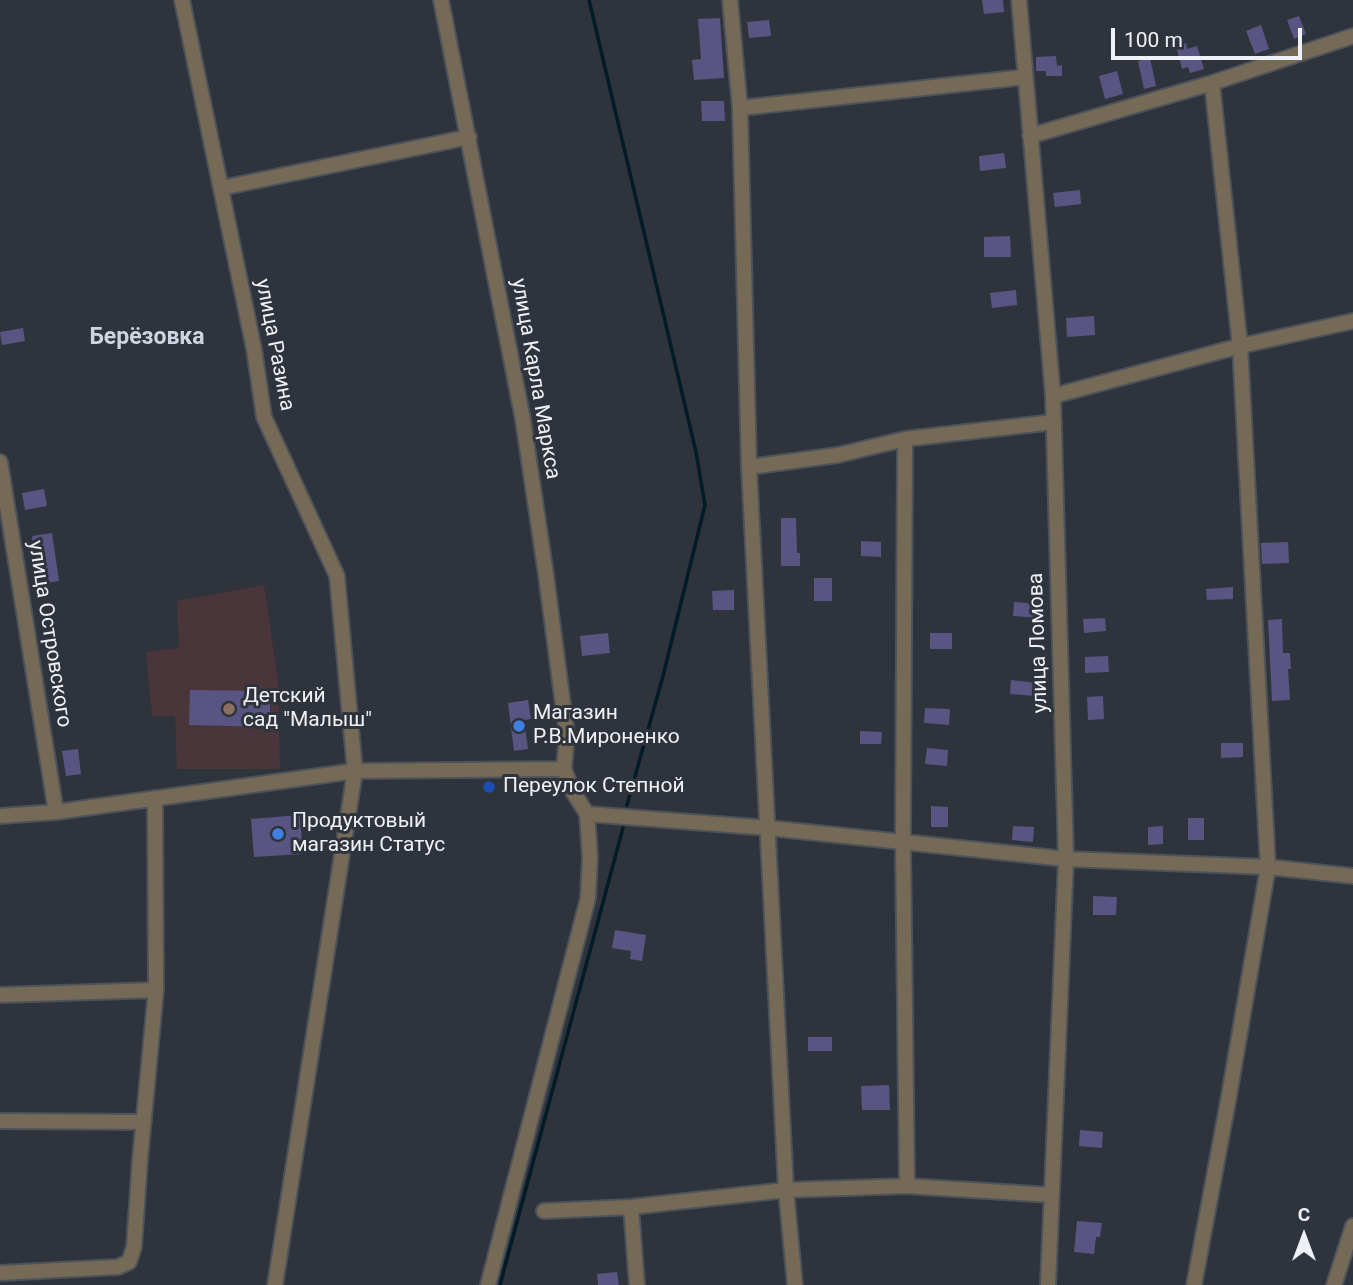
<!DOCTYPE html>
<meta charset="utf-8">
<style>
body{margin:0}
#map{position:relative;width:1353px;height:1285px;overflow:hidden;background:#2f343c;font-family:Roboto,sans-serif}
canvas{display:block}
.north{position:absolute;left:1269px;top:1201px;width:70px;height:70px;-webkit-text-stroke:5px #2f343c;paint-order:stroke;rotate:0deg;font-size:19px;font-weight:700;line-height:28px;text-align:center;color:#eef1f7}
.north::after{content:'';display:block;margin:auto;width:24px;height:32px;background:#eef1f7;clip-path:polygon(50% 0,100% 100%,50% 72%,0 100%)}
.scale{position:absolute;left:1111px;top:28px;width:191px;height:32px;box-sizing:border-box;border:4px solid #eef1f7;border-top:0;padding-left:9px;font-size:21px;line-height:24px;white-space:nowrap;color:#eef1f7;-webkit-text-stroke:5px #2f343c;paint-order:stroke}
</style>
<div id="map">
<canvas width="1353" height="1285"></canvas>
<div class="north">С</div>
<div class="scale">100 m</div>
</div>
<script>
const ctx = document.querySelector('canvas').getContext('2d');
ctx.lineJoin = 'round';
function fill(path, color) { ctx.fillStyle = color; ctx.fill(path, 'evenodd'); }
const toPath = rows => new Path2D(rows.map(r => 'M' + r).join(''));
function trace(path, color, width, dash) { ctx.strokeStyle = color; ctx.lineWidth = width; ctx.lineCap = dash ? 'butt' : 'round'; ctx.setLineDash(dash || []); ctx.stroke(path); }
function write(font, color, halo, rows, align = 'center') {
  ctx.font = font + ' Roboto,sans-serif'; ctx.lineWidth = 6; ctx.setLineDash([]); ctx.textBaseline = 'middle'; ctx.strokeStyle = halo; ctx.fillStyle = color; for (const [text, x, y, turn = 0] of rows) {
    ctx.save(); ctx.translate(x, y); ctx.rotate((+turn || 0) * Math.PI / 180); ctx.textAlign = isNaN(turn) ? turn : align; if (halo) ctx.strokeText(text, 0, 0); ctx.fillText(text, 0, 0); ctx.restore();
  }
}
const education = toPath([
 [264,585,278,683,280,769,177,769,175,716,152,716,146,652,179,648,177,601]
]);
const stream = toPath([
 [589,0,696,452,705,505,663,676,627,805],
 [500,1285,623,828]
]);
const building = toPath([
 [982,0,1003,0,1004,12,984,14],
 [1299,16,1306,34,1294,39,1287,20],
 [720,18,724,78,694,80,692,60,701,59,698,19],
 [769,20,771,36,749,38,747,22],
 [1261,25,1269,49,1255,54,1246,31],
 [1186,43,1187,49,1197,46,1204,69,1190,73,1188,67,1182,69,1176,46],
 [1056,56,1057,66,1062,65,1062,76,1046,76,1046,71,1036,71,1036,57],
 [1150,58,1156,86,1144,89,1138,61],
 [1117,71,1123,94,1105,99,1099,76],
 [701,101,724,101,725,121,702,121],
 [1004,153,1006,168,980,171,979,156],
 [1080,190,1081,204,1055,207,1053,193],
 [1010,236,1011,257,984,257,984,237],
 [1016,290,1017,305,992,308,990,293],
 [1094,316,1095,335,1067,337,1066,318],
 [23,328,25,341,2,345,0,332],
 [44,489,47,506,25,510,22,493],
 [781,518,796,518,797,553,800,553,800,566,781,566],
 [52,533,59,581,37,584,32,536],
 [861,541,881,542,881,557,861,556],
 [1288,542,1289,563,1262,564,1261,543],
 [814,578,832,578,832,601,814,601],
 [1233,587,1233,599,1207,600,1206,589],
 [734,590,734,610,713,610,712,591],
 [1014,602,1039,604,1038,618,1013,616],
 [1105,618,1106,631,1084,633,1083,619],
 [1282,619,1283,653,1290,653,1291,669,1288,669,1290,700,1272,701,1268,620],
 [608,633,610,653,582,656,580,636],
 [930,633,952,633,952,649,930,649],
 [1108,656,1109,672,1085,673,1085,657],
 [1011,680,1038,683,1036,696,1010,694],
 [190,690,270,691,270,727,189,725],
 [1103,696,1104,719,1088,720,1087,697],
 [528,700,531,719,524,720,528,749,514,751,508,703],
 [925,708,950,709,949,725,924,723],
 [860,731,882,732,881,744,860,744],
 [1221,743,1243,743,1243,757,1221,758],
 [927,748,948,750,947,766,925,764],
 [78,749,81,774,66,776,62,751],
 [931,806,948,807,948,827,931,827],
 [300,815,303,854,254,857,251,819],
 [1188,818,1204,818,1204,840,1188,840],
 [1013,826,1034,827,1033,842,1012,840],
 [1163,826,1163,844,1148,845,1148,827],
 [1093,896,1117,897,1116,915,1093,915],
 [615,930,646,935,642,961,630,959,631,951,612,948],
 [808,1037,832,1037,832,1051,808,1051],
 [889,1085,890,1110,862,1110,861,1086],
 [1080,1130,1103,1132,1102,1148,1079,1146],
 [1077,1221,1102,1223,1100,1237,1096,1237,1094,1254,1074,1252],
 [617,1272,619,1285,598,1285,597,1274]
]);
const minor = toPath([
 [182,0,254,349,264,417,337,576,355,771,275,1285],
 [441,0,523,420,546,575,567,735,564,769,572,790,587,814,590,857,588,898,488,1285],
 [730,0,740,108,749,467,786,1190,795,1285],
 [1019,0,1053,396,1066,859,1048,1285],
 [740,108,1025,77],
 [1030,136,1212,83,1353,36],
 [221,188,469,137],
 [1053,396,1240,346,1353,321],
 [905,439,903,842,907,1186],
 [0,462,56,812],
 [749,467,838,455,905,439,1054,422],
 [587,814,769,828,1066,859,1268,867,1353,876],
 [0,816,56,812,355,771,564,769],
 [0,995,156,990],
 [0,1121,144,1122],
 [631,1207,637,1285],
 [544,1211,631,1207,786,1190,907,1186,1052,1195],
 [0,1273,118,1267,129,1262,134,1247,140,1159,156,990,155,798],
 [1194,1285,1229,1096,1268,867,1240,346,1212,83],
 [1334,1285,1353,1226]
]);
const markers = [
 [229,709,7,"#8d6e63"],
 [519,726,7,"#3f7fe0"],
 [489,787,7,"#1a4fb4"],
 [278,834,7,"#3f7fe0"]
];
const streetNames = [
 ["улица Разина",274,345,79],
 ["улица Карла Маркса",535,379,80],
 ["улица Островского",49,634,81],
 ["улица Ломова",1039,643,-92]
];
const poiNames = [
 ["Детский",243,697],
 ["сад \"Малыш\"",243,721],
 ["Магазин",533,714],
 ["Р.В.Мироненко",533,738],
 ["Переулок Степной",503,787],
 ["Продуктовый",292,822],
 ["магазин Статус",292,846]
];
const neighbourhoodNames = [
 ["Берёзовка",147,338]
];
fill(education, '#49353a');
trace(stream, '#001c27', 3.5);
fill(building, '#585583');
trace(minor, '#4e525a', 18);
trace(minor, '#746a56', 14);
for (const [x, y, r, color] of markers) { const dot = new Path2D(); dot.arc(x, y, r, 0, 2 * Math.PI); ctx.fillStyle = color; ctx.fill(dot); trace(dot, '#2f343c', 2.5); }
write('21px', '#eef1f7', '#2f343c', streetNames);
write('21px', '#eef1f7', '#2f343c', poiNames, 'left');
write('bold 23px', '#ced4df', '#2f343c', neighbourhoodNames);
</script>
